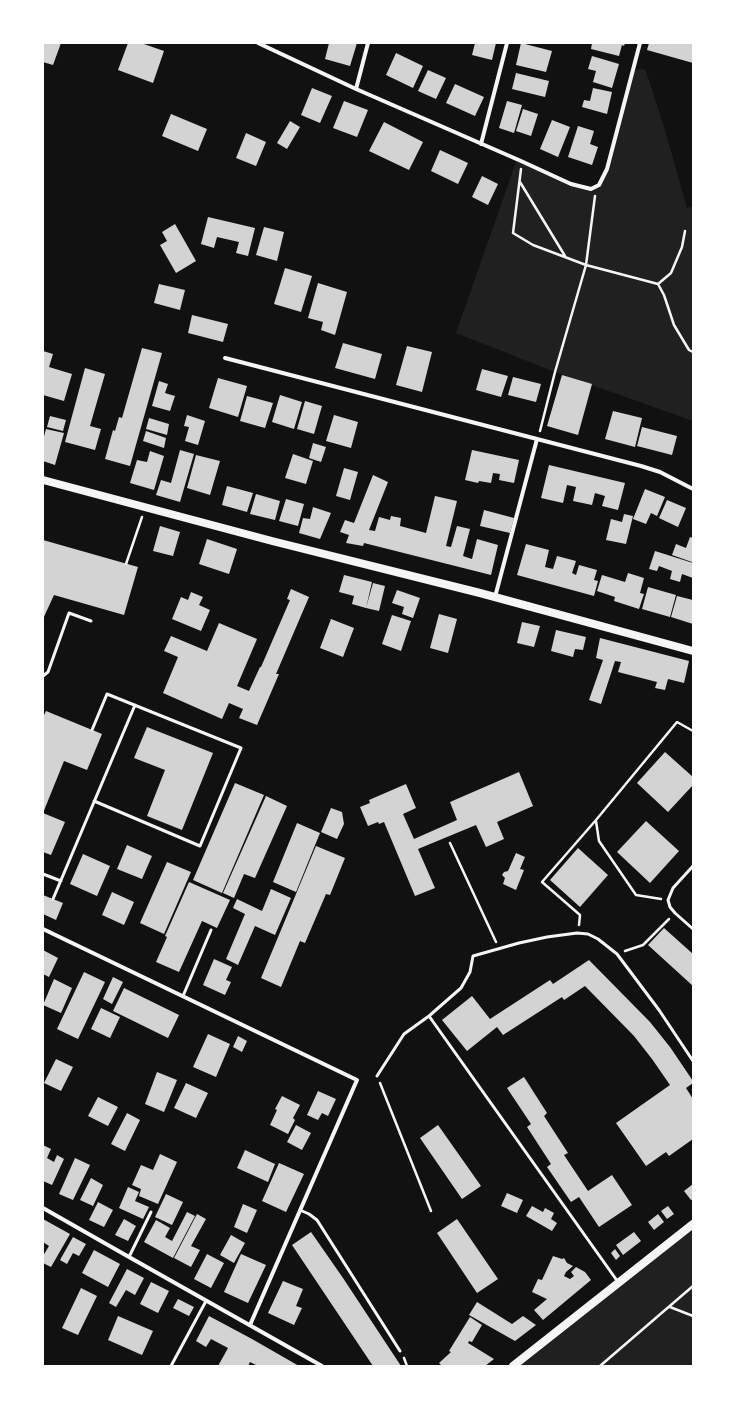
<!DOCTYPE html>
<style>
body{margin:0}
#map{position:relative;width:736px;height:1409px;overflow:hidden;background:#111;font-family:"PT Sans Narrow",sans-serif}
canvas{display:block}
.frame{position:absolute;inset:0;border:44px solid #fff;pointer-events:none}
</style>
<div id="map">
<canvas width="736" height="1409"></canvas>
<div class="frame"></div>
</div>
<script>
const ctx = document.querySelector('canvas').getContext('2d');
ctx.lineJoin = 'round';
function fill(path, color) { ctx.fillStyle = color; ctx.fill(path, 'evenodd'); }
const toPath = rows => new Path2D(rows.map(r => 'M' + r).join(''));
function trace(path, color, width, dash) { ctx.strokeStyle = color; ctx.lineWidth = width; ctx.lineCap = dash ? 'butt' : 'round'; ctx.setLineDash(dash || []); ctx.stroke(path); }
const green = toPath([
 [642,69,646,71,665,130,687,208,693,206,693,421,555,372,456,333,517,159,571,184,596,188,603,179,632,71],
 [693,1224,693,1366,518,1366]
]);
const building = toPath([
 [43,43,61,43,53,65,43,62],
 [128,43,141,43,164,51,153,83,118,70],
 [329,43,357,43,350,66,325,59],
 [475,43,496,43,492,60,472,55],
 [521,43,552,51,546,72,516,65],
 [592,43,625,43,624,46,622,45,619,56,591,49],
 [649,43,693,44,693,63,647,50],
 [396,53,423,66,413,88,386,75],
 [592,56,619,64,612,88,593,82,596,71,588,69],
 [428,70,446,78,436,99,418,91],
 [516,73,549,81,545,97,512,89],
 [455,84,484,97,475,116,446,103],
 [312,88,332,96,320,123,301,115],
 [593,88,612,92,607,114,582,107,584,100,590,101],
 [344,101,368,110,357,137,333,128],
 [507,101,522,105,514,133,499,128],
 [523,109,538,114,531,136,516,131],
 [171,114,207,129,198,151,162,136],
 [552,120,570,127,558,157,540,149],
 [290,121,300,127,287,149,277,143],
 [384,122,423,142,409,170,369,151],
 [578,126,594,131,590,144,598,147,592,165,568,157],
 [246,133,266,142,256,166,236,158],
 [440,150,468,163,458,184,431,171],
 [482,176,498,184,488,205,472,197],
 [208,217,255,228,248,256,236,253,239,242,217,237,214,248,201,244],
 [175,224,196,261,176,273,160,245,167,241,162,232],
 [264,227,284,232,277,261,256,255],
 [285,268,312,276,301,312,274,304],
 [318,283,347,292,335,335,321,330,323,322,308,318],
 [159,284,185,290,180,310,154,303],
 [192,315,228,324,223,342,188,333],
 [343,343,382,354,375,379,335,368],
 [407,346,432,352,422,392,396,385],
 [142,348,162,353,130,466,105,459,113,430,115,431,119,417,122,418],
 [43,351,53,354,49,367,72,374,64,401,43,395],
 [85,368,105,374,90,426,101,429,95,450,65,442],
 [482,369,508,376,501,397,476,390],
 [562,375,592,384,578,435,547,426],
 [513,377,541,384,536,402,508,395],
 [218,378,247,386,238,417,209,408],
 [159,381,168,384,165,393,175,396,170,411,152,406],
 [280,395,302,402,294,429,272,422],
 [247,396,273,403,265,428,240,421],
 [305,401,322,406,314,434,297,429],
 [613,411,642,418,635,447,605,439],
 [187,415,205,421,198,445,185,441,189,427,184,426],
 [334,415,358,422,351,448,326,441],
 [50,416,66,420,63,431,47,427],
 [149,418,169,424,167,435,146,429],
 [642,427,677,436,672,455,637,446],
 [46,429,64,433,55,465,43,461,43,440],
 [146,431,166,438,164,448,143,441],
 [313,443,326,447,321,462,309,458],
 [180,450,194,454,180,502,156,495,161,480,171,483],
 [472,450,519,460,514,483,499,480,500,474,493,473,491,483,479,481,478,483,465,480],
 [150,451,164,456,154,490,130,483,137,460,147,462],
 [293,454,313,461,306,484,285,478],
 [196,455,220,461,210,495,187,488],
 [549,465,625,483,618,510,602,506,605,496,595,493,592,505,573,501,576,487,567,485,563,503,541,498],
 [344,468,358,472,350,500,336,496],
 [373,475,388,482,369,530,375,531,379,517,390,520,391,516,401,518,400,526,426,533,435,496,457,501,446,546,451,547,457,526,470,529,463,556,472,559,477,539,498,545,491,575,364,543,363,546,346,543,349,535,340,532,345,520,354,523],
 [227,486,253,493,247,512,222,505],
 [645,489,665,497,657,516,651,513,646,524,633,519],
 [256,494,280,501,275,520,250,514],
 [286,499,304,504,298,526,279,521],
 [667,500,686,508,678,527,659,518],
 [313,507,331,513,320,539,299,533,303,518,310,519],
 [484,510,514,518,510,533,480,526],
 [624,514,633,516,626,544,606,540,611,519,622,522],
 [160,526,180,532,173,556,153,551],
 [690,537,693,538,693,558,692,562,672,555,676,544,686,548],
 [207,539,237,549,229,574,199,564],
 [43,540,138,567,124,615,54,595,43,619],
 [526,544,549,550,545,567,553,569,557,556,576,561,572,573,576,575,579,565,597,570,594,580,598,581,594,596,517,575],
 [655,551,693,563,693,578,682,574,680,582,670,579,672,571,659,566,657,571,649,569],
 [628,573,644,578,640,593,644,594,639,609,614,601,615,597,597,591,602,575,625,582],
 [344,575,372,582,366,608,352,604,354,596,339,592],
 [373,583,385,586,379,611,366,608],
 [648,587,676,595,670,617,642,609],
 [291,589,309,597,276,674,279,674,257,725,239,718,243,709,229,703,222,719,163,693,178,657,164,651,171,636,207,651,219,623,257,639,237,686,249,691,260,667,261,667,290,600,287,599],
 [397,590,420,598,413,618,402,614,404,607,392,603],
 [191,592,203,597,199,605,210,610,201,631,172,619,181,597,188,600],
 [677,596,693,600,693,624,671,617],
 [439,614,457,619,448,653,430,648],
 [392,615,411,621,401,651,382,644],
 [331,619,354,628,343,657,320,648],
 [522,622,540,626,534,647,517,643],
 [556,630,586,637,583,650,575,649,573,657,551,651],
 [600,638,689,661,684,683,668,679,665,690,655,688,657,682,618,672,621,662,615,661,601,704,589,700,603,660,596,658],
 [46,711,102,734,87,770,64,761,43,813,43,717],
 [147,727,213,753,182,830,147,816,165,770,134,758],
 [665,752,693,777,693,785,668,812,637,783],
 [519,772,533,806,497,822,504,839,486,847,476,825,418,849,435,888,415,896,384,822,379,824,378,822,368,826,360,807,370,803,369,800,406,784,416,808,403,814,414,839,457,820,450,802],
 [235,783,264,795,222,893,193,880],
 [266,796,287,806,255,878,244,874,234,898,223,893],
 [331,808,342,812,344,824,337,839,321,832],
 [43,813,65,822,51,855,43,852],
 [646,821,679,851,650,883,617,852],
 [297,823,320,833,296,892,273,882],
 [127,845,152,856,142,879,117,869],
 [316,846,345,858,330,895,326,894,305,943,300,941,281,987,261,978],
 [578,848,608,875,580,907,550,880],
 [516,853,525,857,520,869,524,870,516,890,503,884,505,878,502,875,504,872,508,871],
 [83,854,110,866,97,896,70,884],
 [167,862,191,872,164,934,140,923],
 [189,882,230,900,217,928,202,921,179,972,156,962,167,937,165,936],
 [271,889,291,898,275,935,255,926,238,965,226,959,245,914,233,908,237,899,262,911],
 [112,892,134,902,124,925,102,915],
 [43,895,63,903,56,920,43,914],
 [664,928,693,954,693,986,648,945],
 [43,950,58,958,49,977,43,974],
 [214,959,232,967,226,980,231,982,225,995,203,985],
 [589,960,650,1022,670,1047,693,1081,693,1083,686,1088,693,1099,693,1132,692,1133,693,1139,669,1156,666,1152,646,1166,616,1123,670,1085,652,1059,634,1036,585,986,564,1000,562,997,503,1035,497,1027,467,1051,442,1020,472,996,490,1019,550,980,553,984],
 [84,972,105,982,78,1039,57,1029],
 [113,977,123,982,112,1004,103,999],
 [54,979,72,988,61,1013,43,1005],
 [124,988,179,1015,168,1038,113,1011],
 [101,1008,120,1017,110,1038,91,1029],
 [208,1034,230,1044,216,1077,193,1067],
 [238,1036,247,1041,242,1052,233,1047],
 [56,1059,73,1067,61,1091,44,1083],
 [157,1072,177,1080,164,1112,145,1104],
 [524,1077,547,1113,544,1116,568,1153,564,1155,588,1191,612,1175,632,1205,599,1227,579,1197,571,1202,547,1167,551,1164,527,1127,531,1124,507,1088],
 [186,1083,208,1093,196,1118,174,1108],
 [318,1091,336,1099,328,1116,322,1113,318,1120,307,1115],
 [282,1096,300,1105,293,1118,295,1120,288,1134,270,1125,277,1110,275,1109],
 [98,1097,118,1107,108,1126,88,1116],
 [127,1113,140,1120,125,1151,111,1144],
 [296,1125,311,1133,302,1150,287,1142],
 [438,1125,481,1186,462,1199,420,1138],
 [43,1145,51,1149,47,1158,54,1162,57,1155,64,1159,52,1185,43,1181],
 [245,1150,275,1164,268,1182,237,1168],
 [160,1154,177,1162,158,1204,139,1196,141,1189,132,1185,141,1165,153,1170],
 [75,1158,90,1165,73,1200,59,1194],
 [279,1163,304,1174,286,1212,262,1201],
 [91,1178,103,1185,93,1206,80,1200],
 [693,1184,693,1199,691,1200,684,1191],
 [128,1187,139,1192,135,1201,149,1207,143,1219,119,1208],
 [507,1193,523,1200,517,1213,501,1206],
 [166,1194,183,1202,172,1225,155,1217],
 [98,1202,113,1210,104,1227,89,1220],
 [243,1204,257,1210,247,1233,234,1227],
 [532,1206,543,1212,545,1208,554,1213,551,1219,557,1223,552,1231,526,1216],
 [668,1206,674,1214,667,1219,661,1211],
 [187,1212,195,1216,173,1258,144,1242,156,1220,170,1228,165,1237,172,1241],
 [197,1214,206,1219,191,1246,200,1250,191,1267,174,1258],
 [658,1214,664,1222,654,1230,648,1222],
 [43,1219,70,1234,51,1267,43,1263,43,1256,49,1246,43,1242],
 [124,1219,136,1226,128,1241,115,1235],
 [457,1219,498,1279,477,1293,437,1233],
 [311,1232,343,1278,401,1366,373,1366,292,1245],
 [634,1232,641,1241,623,1255,616,1245],
 [231,1235,245,1243,234,1263,220,1255],
 [73,1237,86,1244,79,1256,73,1253,67,1264,60,1260],
 [615,1249,620,1256,616,1260,611,1253],
 [94,1250,120,1264,108,1287,82,1273],
 [207,1254,224,1263,211,1288,194,1279],
 [241,1254,266,1265,248,1303,224,1292],
 [553,1256,562,1259,564,1258,567,1263,573,1266,566,1272,564,1276,570,1279,574,1276,571,1272,576,1267,585,1272,591,1280,543,1320,534,1310,547,1299,532,1292,538,1279,542,1280],
 [127,1269,144,1278,135,1295,126,1290,116,1307,109,1303],
 [283,1281,303,1289,296,1306,302,1308,294,1325,268,1313],
 [151,1282,169,1291,158,1313,140,1304],
 [81,1288,97,1296,78,1335,62,1328],
 [178,1299,194,1307,189,1316,173,1308],
 [477,1302,512,1324,523,1316,536,1325,515,1341,469,1315],
 [118,1316,153,1331,142,1355,108,1340],
 [209,1316,252,1339,299,1366,258,1366,250,1362,248,1366,218,1366,228,1348,211,1339,206,1347,196,1341],
 [470,1317,482,1325,472,1342,469,1341,468,1343,494,1359,485,1366,442,1366,439,1363,451,1352,449,1351]
]);
const path = toPath([
 [521,169,513,233,533,245,586,265,658,284,664,295,674,325,689,350,693,352],
 [520,182,565,256],
 [658,284,671,273,682,247,685,231],
 [540,431,555,372,586,265,595,196],
 [126,564,142,517],
 [596,821,599,841,636,895,661,899],
 [450,843,496,942],
 [579,925,580,915,542,882,596,820,677,722,693,731],
 [625,951,643,945,669,919],
 [380,1083,431,1211],
 [670,1307,693,1316],
 [404,1358,407,1366],
 [600,1366,693,1286]
]);
const service = toPath([
 [43,676,48,672,69,613,91,621],
 [92,730,107,694,241,748,200,846,94,801],
 [693,866,673,888,668,900,670,907,675,913,693,929],
 [43,874,61,881],
 [53,899,135,705],
 [183,996,211,930],
 [429,1016,618,1282],
 [377,1076,404,1034,429,1016,461,988,470,972,473,956,519,943,547,937,577,933,588,934,598,939,617,954,659,1010,693,1061],
 [300,1210,309,1214,317,1220,400,1351],
 [129,1257,151,1212],
 [171,1366,206,1301]
]);
const minor = toPath([
 [258,43,356,89,521,161,571,184,591,189,599,185,607,169,640,43],
 [356,89,368,43],
 [481,144,507,43],
 [225,358,641,466,660,472,693,489],
 [495,597,537,439],
 [43,929,357,1080,250,1325],
 [43,1208,129,1257,322,1366]
]);
const secondary = toPath([
 [43,480,272,541,480,593,693,651],
 [513,1366,693,1224]
]);
fill(green, '#202020');
fill(building, '#d3d3d3');
trace(path, '#f5f5f5', 2.5);
trace(service, '#f5f5f5', 3);
trace(minor, '#f5f5f5', 4);
trace(secondary, '#f5f5f5', 8);
</script>
